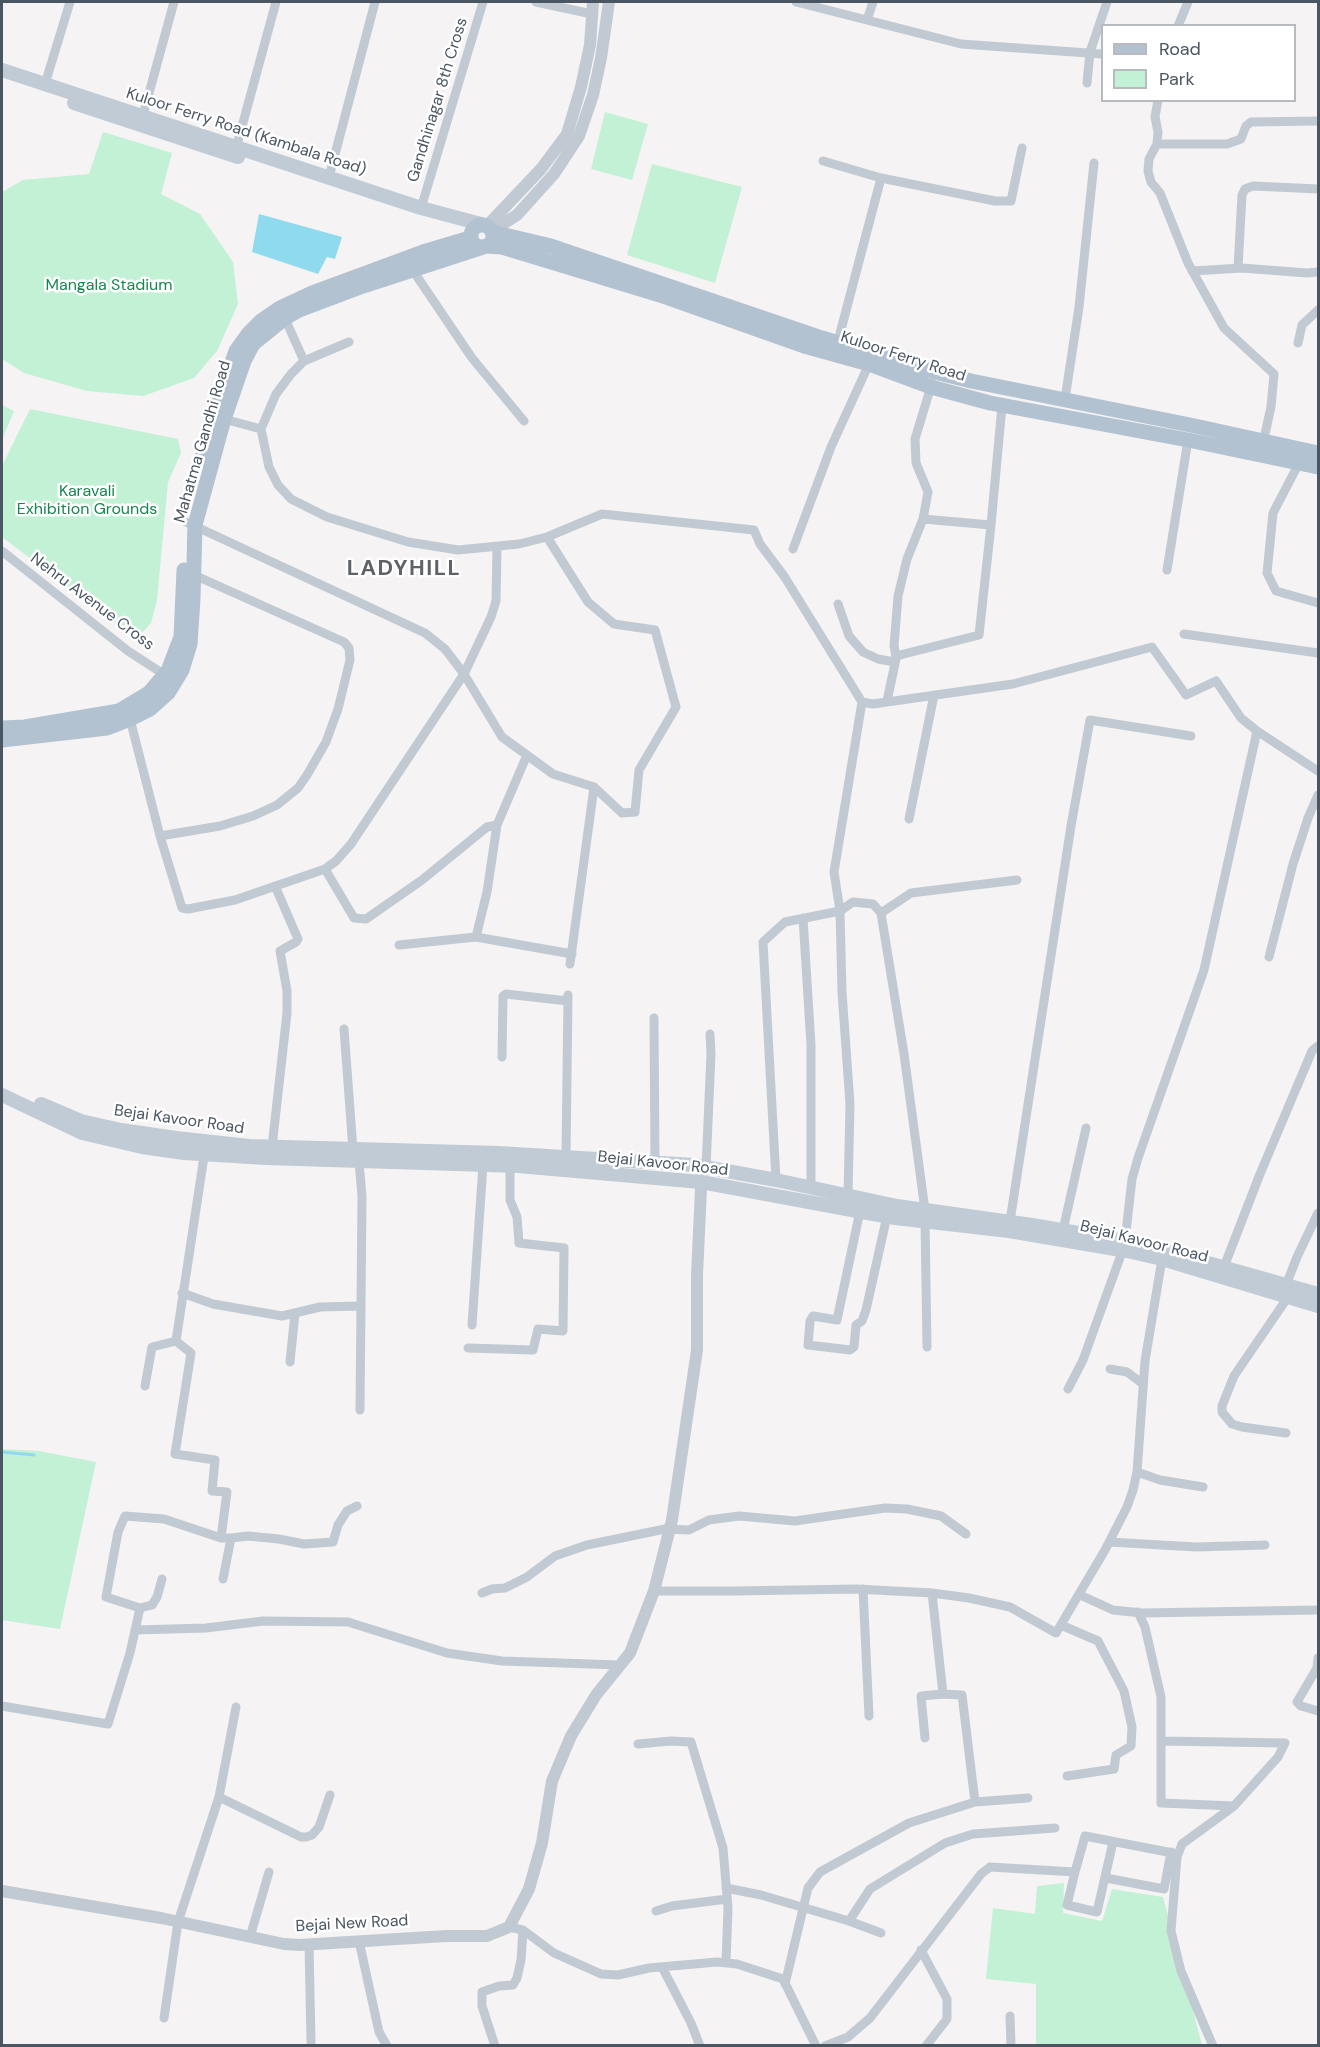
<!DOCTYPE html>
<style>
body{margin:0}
#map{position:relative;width:1320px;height:2047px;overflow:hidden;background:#f5f3f3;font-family:"DM Sans",sans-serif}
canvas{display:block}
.frame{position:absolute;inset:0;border:3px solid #4a5661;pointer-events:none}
.legend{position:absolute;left:1101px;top:24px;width:195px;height:78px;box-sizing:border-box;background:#fff;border:2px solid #b7bbc0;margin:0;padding:8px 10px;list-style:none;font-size:18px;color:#4a5661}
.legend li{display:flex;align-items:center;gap:12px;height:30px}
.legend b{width:30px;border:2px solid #b7bbc0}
</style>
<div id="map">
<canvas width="1320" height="2047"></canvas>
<div class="frame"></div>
<ul class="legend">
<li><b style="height:8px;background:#b3c2d1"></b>Road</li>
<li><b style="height:16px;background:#c3f1d5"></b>Park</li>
</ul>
</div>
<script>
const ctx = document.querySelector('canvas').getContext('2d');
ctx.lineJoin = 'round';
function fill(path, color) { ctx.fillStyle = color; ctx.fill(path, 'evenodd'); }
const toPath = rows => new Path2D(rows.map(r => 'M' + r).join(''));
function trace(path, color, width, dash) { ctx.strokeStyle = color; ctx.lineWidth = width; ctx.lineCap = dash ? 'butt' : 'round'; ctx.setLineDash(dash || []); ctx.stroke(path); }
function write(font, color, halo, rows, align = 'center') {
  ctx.font = font + ' "DM Sans",sans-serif'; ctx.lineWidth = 5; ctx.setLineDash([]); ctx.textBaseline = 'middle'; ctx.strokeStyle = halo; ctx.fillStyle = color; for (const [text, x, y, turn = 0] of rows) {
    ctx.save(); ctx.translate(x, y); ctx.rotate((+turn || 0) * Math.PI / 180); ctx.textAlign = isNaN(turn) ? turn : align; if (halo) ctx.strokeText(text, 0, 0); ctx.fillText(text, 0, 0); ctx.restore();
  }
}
const green = toPath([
 [605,112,648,124,632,180,591,169],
 [103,132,172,153,161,194,200,214,233,262,238,304,217,351,194,378,143,396,87,391,24,373,2,359,2,192,23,180,89,174],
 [652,164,742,187,715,283,627,255],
 [2,405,14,411,2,440],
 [30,409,178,439,181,453,168,482,157,600,151,623,140,635,130,634,2,537,2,466],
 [2,1449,39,1451,96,1462,60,1629,2,1620],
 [1064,1883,1063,1913,1102,1921,1112,1889,1163,1897,1202,2045,1036,2045,1036,1984,986,1979,993,1908,1035,1914,1037,1886]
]);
const water = toPath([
 [259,214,342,237,335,259,327,257,318,274,252,252]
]);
const stream = toPath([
 [2,1452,34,1455]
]);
const minor = toPath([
 [536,2,592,14],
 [796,2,961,44,1102,54],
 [867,20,873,2],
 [1178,26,1188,2],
 [1087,83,1090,52,1107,2],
 [45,84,70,2],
 [1158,100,1155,117,1158,132,1157,144,1149,159,1148,171,1151,182,1160,193,1188,263,1224,328,1274,374,1271,407,1263,443],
 [143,115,174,2],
 [1157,144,1227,144,1241,139,1246,126,1251,122,1318,121],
 [235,152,276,2],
 [823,161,881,178,838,341],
 [329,177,375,2],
 [881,178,995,201,1011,201,1022,148],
 [421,208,483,2],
 [1238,268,1242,195,1245,189,1253,186,1318,189],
 [416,270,416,275,472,358,524,421],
 [1192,271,1242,268,1307,273,1318,272],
 [283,314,304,361],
 [1298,343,1302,325,1318,310],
 [1065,399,1079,307,1094,163],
 [224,419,261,429,269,467,278,485,291,499,327,517,408,542,458,550,519,544,547,537,602,514,754,530,760,544,784,576,862,702,873,704,1013,684,1152,647,1186,695,1216,681,1241,718,1257,731,1318,771],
 [261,429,276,394,291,374,304,361,349,342],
 [1299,463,1273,513,1267,573,1276,591,1318,603],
 [923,519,928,492,916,463,915,439,932,383],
 [186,522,425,633,445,649,464,674,502,737,553,774,594,787,622,813,635,812,639,770,676,707,655,630,614,624,588,602,547,537],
 [991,525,923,519,907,559,898,596,894,646,896,656,979,635,991,525,1002,406],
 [793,549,831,447,869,364],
 [2,551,128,651,165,675],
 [1167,570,1188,440],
 [838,604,849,636,863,652,878,659,895,662],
 [1184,634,1318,653],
 [887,701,896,659],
 [130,719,160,836,182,908,188,909,235,900,325,869,336,861,351,844,464,674,491,617,496,601,497,547],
 [909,819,934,695],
 [160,836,220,826,253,816,277,805,298,788,307,775,326,742,338,709,350,660,349,648,344,642,194,575],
 [325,869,354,918,366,919,422,880,487,827,497,825],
 [881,913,911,893,1017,880],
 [803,918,811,1045,811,1187],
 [476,937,487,892,497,825,527,755],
 [399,945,476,937,572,954],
 [1269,957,1293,864,1308,818,1318,795],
 [570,964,594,787],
 [654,1018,655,1163],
 [344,1029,353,1150],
 [502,1057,503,996,506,994,568,1001],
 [272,1147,287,1013,287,991,280,951,296,942,298,939,275,886],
 [566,1157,568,995],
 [359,1162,362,1196,360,1410],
 [706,1168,711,1054,710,1034],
 [776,1180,763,942,785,922,840,911,853,902,873,904,881,913,904,1054,925,1210],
 [848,1195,850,1104,842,992,840,911,834,872,862,702],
 [860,1211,837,1320,813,1316,810,1321,808,1345,850,1350,854,1347,856,1325,862,1321,866,1310,887,1216],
 [925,1221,927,1347],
 [1010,1221,1071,826,1090,720,1191,736],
 [1063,1230,1086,1128],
 [1125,1241,1132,1179,1138,1158,1204,970,1257,731],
 [1222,1272,1260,1174,1312,1051,1318,1046],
 [1286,1285,1297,1257,1318,1213],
 [182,1293,213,1304,282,1316,320,1307,361,1306],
 [472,1325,483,1165],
 [176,1341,191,1353,175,1454,215,1460,212,1491,227,1492,221,1538],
 [468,1348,533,1350,538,1329,563,1331,564,1248,519,1243,517,1217,510,1200,510,1166],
 [290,1362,295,1313],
 [1110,1369,1127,1372,1143,1384],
 [145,1386,152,1347,176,1341,205,1150],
 [1068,1389,1083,1360,1122,1252,1127,1251],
 [1286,1433,1242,1427,1232,1424,1222,1412,1222,1406,1234,1376,1288,1297],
 [1137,1472,1160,1480,1203,1487],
 [231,1538,248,1536,279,1539,304,1544,333,1542,338,1525,347,1511,357,1506],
 [1109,1542,1196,1547,1265,1545],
 [162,1579,157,1597,152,1605,140,1608,106,1597,118,1532,125,1516,164,1519,221,1538,231,1538,223,1579],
 [863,1589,869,1716],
 [654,1591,735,1591,856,1589,932,1593,969,1598,1010,1607,1056,1633,1105,1550,1127,1507,1133,1490,1137,1472,1145,1361,1162,1259],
 [482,1593,492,1589,505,1588,527,1577,555,1556,587,1545,665,1529,689,1530,709,1520,739,1516,795,1521,885,1508,907,1509,941,1516,966,1534],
 [932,1593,943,1694,962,1695,975,1802],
 [1080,1595,1113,1610,1142,1613,1318,1610],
 [1138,1612,1145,1627,1161,1697,1161,1803,1234,1806],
 [1061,1625,1098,1641,1124,1691,1132,1727,1131,1746,1116,1755,1114,1769,1067,1776],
 [135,1630,206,1628,263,1621,348,1622,447,1653,502,1661,620,1665],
 [1318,1658,1317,1668,1297,1702,1301,1706,1318,1711],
 [2,1706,108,1724,130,1653,140,1608],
 [925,1738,921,1696,943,1694],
 [1162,1741,1285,1743,1278,1757,1234,1806,1182,1844,1177,1857,1171,1931,1181,1971,1213,2046],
 [638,1744,671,1741,691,1742,723,1848,728,1908,726,1963],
 [219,1797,301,1837,306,1837,312,1835,319,1827,330,1795],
 [1075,1872,1067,1905,1097,1912,1113,1842],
 [1106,1878,1164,1889,1171,1852],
 [726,1888,761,1895,849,1921,881,1933],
 [656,1911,672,1906,727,1899],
 [849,1921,870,1889,945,1843,973,1834,1055,1828],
 [509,1927,523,1930,554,1953,601,1974,618,1975,649,1968,717,1962,737,1964,783,1979,816,2046],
 [250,1937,269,1872],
 [359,1941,379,2032,387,2046],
 [309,1944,311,2042],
 [921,1950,947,1999,947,2019,926,2046],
 [662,1967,691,2023,700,2046],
 [785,1984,808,1888,820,1872,909,1823,975,1802,1028,1798],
 [1010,2016,1011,2046],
 [164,2018,178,1922,219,1797,236,1707],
 [495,2046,482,2006,482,1992,499,1986,513,1985,517,1978,521,1960,523,1930],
 [825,2046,848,2037,870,2018,981,1874,990,1867,1075,1872,1085,1836,1178,1854]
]);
const tertiary = toPath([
 [487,226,541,169,567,134,581,87,590,45,593,2],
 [492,231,517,215,554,174,579,136,593,95,601,58,609,2],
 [2,1891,161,1918,284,1944,300,1945,446,1936,487,1936,509,1927,529,1889,542,1843,552,1781,571,1736,596,1695,630,1653,654,1591,672,1520,697,1350,697,1275,702,1167]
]);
const secondary = toPath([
 [2,70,421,208,481,224],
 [74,103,238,157],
 [2,1095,82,1133,142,1147,184,1153,266,1158,518,1166,701,1182,895,1218,1009,1231,1127,1251,1162,1259,1318,1306],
 [41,1104,81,1121,121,1130,176,1138,249,1146,499,1153,694,1165,776,1180,897,1206,1032,1225,1137,1243,1318,1294]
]);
const primary = toPath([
 '471 236a11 11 0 1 1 22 0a11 11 0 1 1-22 0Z',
 [492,232,551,246,822,338,935,372,971,381,1195,426,1318,453],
 [486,246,502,247,660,295,804,346,869,364,931,387,990,403,1188,440,1318,467],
 [202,458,220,397,236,351,249,333,261,321,280,308,312,293,423,252,470,238],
 [2,728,25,727,119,711,149,693,168,671,181,637,184,570],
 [2,740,107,728,130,719,150,709,168,693,182,670,190,644,193,599,195,525,224,419,244,361,253,344,285,318,299,310,363,286,483,247]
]);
const streetNames = [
 ["Gandhinagar 8th Cross",438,100,-73],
 ["Kuloor Ferry Road (Kambala Road)",246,132,18],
 ["Kuloor Ferry Road",903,357,18],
 ["Mahatma Gandhi Road",203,442,-74],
 ["Nehru Avenue Cross",92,602,37],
 ["Bejai Kavoor Road",179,1120,8],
 ["Bejai Kavoor Road",663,1164,6],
 ["Bejai Kavoor Road",1144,1242,14],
 ["Bejai New Road",352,1924,-3]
];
const parkNames = [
 ["Mangala Stadium",109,286],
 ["Karavali",87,492],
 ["Exhibition Grounds",87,510]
];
const districtNames = [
 ["LADYHILL",404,569]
];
fill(green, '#c3f1d5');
fill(water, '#90daee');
trace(stream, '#90daee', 3);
trace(minor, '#c1cad2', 9);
trace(tertiary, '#c1cad2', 12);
trace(secondary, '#c1cbd6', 14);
trace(primary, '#b3c2d1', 15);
write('16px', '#4a5661', '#fff', streetNames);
write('16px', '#17864f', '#fff', parkNames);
ctx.letterSpacing = '1.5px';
write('bold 22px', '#5f6368', '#fff', districtNames);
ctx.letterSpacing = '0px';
</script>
